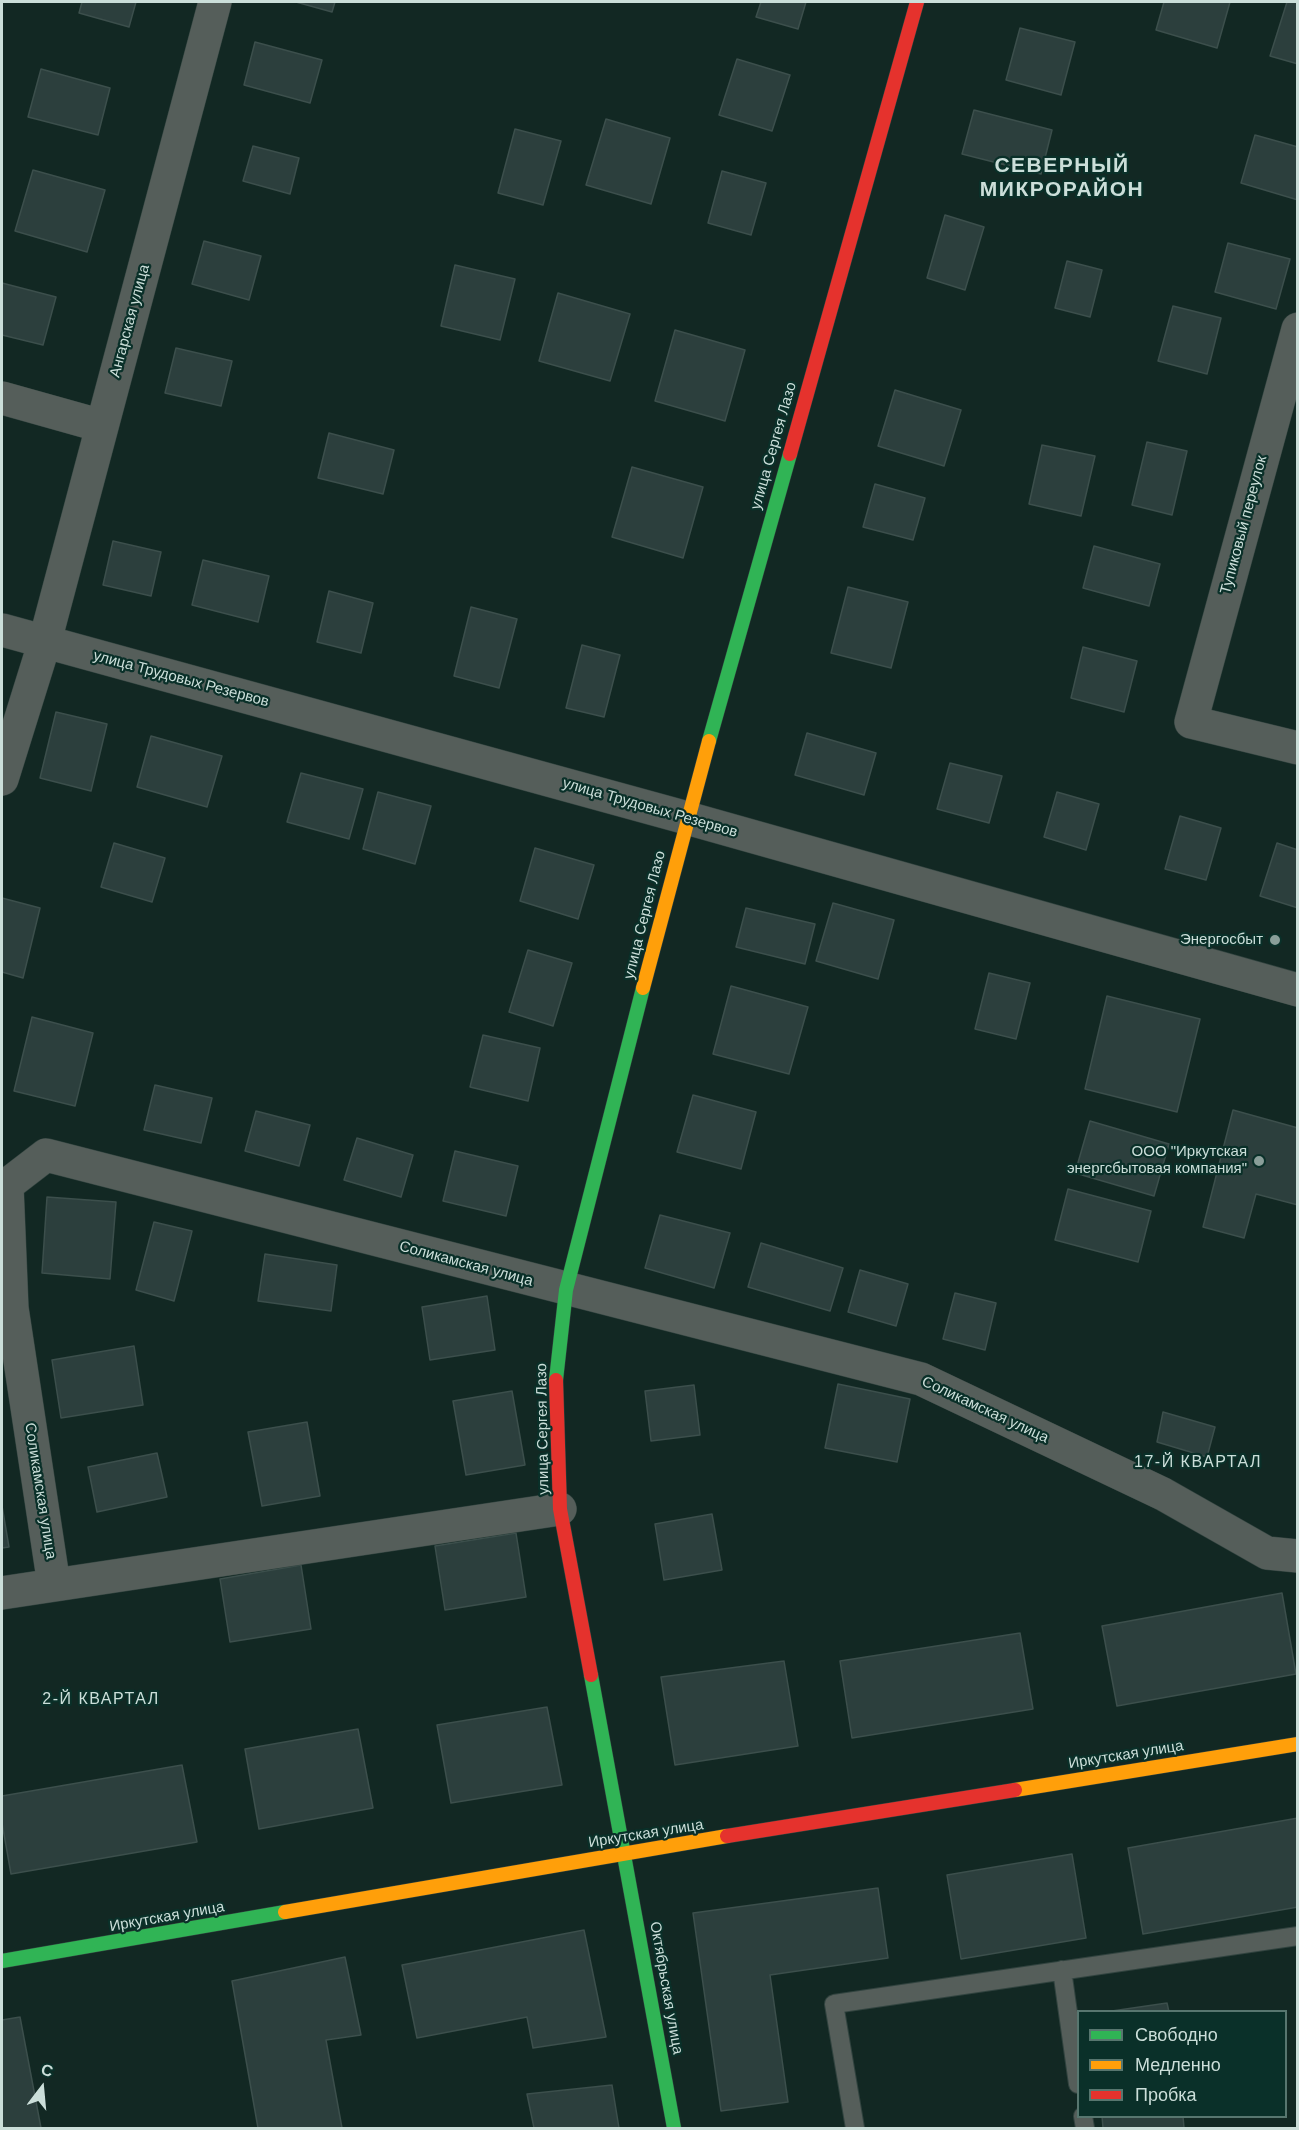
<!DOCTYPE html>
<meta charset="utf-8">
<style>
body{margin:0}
#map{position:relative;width:1299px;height:2130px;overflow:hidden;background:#122823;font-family:Arial,sans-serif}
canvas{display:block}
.frame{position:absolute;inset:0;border:3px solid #cbded9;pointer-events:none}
.legend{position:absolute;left:1077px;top:2010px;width:210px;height:108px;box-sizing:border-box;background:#0a3029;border:2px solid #57766f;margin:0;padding:8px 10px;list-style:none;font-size:18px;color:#cbded9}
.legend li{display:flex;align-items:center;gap:12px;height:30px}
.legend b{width:30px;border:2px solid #57766f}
.north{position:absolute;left:12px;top:2058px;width:60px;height:60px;-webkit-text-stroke:4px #0a3029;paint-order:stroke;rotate:16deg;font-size:16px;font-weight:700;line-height:24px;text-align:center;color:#cbded9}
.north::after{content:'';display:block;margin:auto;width:21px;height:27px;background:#cbded9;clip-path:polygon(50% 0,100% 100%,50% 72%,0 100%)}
</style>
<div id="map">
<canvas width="1299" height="2130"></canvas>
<div class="frame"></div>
<ul class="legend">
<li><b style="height:8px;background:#30b455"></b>Свободно</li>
<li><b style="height:8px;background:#ff9f0a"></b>Медленно</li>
<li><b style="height:8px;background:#e5322d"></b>Пробка</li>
</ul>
<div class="north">С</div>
</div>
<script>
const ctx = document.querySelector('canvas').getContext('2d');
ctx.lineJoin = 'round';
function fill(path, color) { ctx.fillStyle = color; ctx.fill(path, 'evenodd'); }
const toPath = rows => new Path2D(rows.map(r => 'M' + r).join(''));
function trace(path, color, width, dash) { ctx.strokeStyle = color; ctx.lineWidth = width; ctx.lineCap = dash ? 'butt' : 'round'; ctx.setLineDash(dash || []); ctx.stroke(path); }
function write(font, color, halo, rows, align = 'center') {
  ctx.font = font + ' Arial,sans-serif'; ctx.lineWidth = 4.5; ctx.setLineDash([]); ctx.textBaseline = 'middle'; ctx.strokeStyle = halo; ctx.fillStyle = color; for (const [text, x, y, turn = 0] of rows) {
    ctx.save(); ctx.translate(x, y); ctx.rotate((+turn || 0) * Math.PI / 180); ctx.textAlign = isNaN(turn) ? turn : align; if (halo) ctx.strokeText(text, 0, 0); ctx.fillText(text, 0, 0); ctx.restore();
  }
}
const building = toPath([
 [82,2,136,2,129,27,79,13,82,2],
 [296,2,335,2,332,12,296,2],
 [761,2,806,2,798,29,756,17,761,2],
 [1164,2,1230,2,1217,48,1156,30,1164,2],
 [1287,2,1298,2,1298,64,1270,56,1287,2],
 [1020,28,1075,42,1061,95,1006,80,1020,28],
 [255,42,322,60,310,103,244,85,255,42],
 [737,59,790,75,772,131,719,115,737,59],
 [41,69,110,88,98,135,28,117,41,69],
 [974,110,1052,130,1041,174,962,154,974,110],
 [606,119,670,138,651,204,586,185,606,119],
 [515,129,561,141,543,205,498,193,515,129],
 [1255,135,1298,147,1298,200,1241,183,1255,135],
 [253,146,299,158,290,194,243,181,253,146],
 [33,170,105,190,87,252,15,231,33,170],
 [722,171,766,183,751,235,708,223,722,171],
 [945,215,984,227,965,290,927,278,945,215],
 [204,241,261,256,249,300,192,284,204,241],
 [1228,243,1290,259,1276,309,1215,292,1228,243],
 [1067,261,1102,270,1090,317,1055,308,1067,261],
 [455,265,515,279,500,340,441,326,455,265],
 [2,283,56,297,43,345,2,335,2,283],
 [558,293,630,314,610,381,539,361,558,293],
 [1173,306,1221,318,1207,374,1158,361,1173,306],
 [675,330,745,350,725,421,655,401,675,330],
 [176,348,232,361,221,406,165,393,176,348],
 [895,390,961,410,944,466,878,446,895,390],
 [329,433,394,450,383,494,318,478,329,433],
 [1147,442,1187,451,1172,515,1132,505,1147,442],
 [1042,445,1095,456,1081,516,1029,504,1042,445],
 [632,467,703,487,683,558,612,537,632,467],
 [875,484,925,498,913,540,863,527,875,484],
 [113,541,161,552,151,596,103,585,113,541],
 [1094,546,1160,564,1149,606,1083,588,1094,546],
 [203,560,269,576,258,622,192,605,203,560],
 [848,587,908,602,891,668,831,653,848,587],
 [329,591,373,603,361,653,317,642,329,591],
 [471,607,517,619,499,688,454,676,471,607],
 [582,645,620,655,604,717,566,708,582,645],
 [1083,647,1137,661,1124,712,1071,698,1083,647],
 [56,712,107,724,91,791,40,778,56,712],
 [807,733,876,753,864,795,795,775,807,733],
 [151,736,222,756,207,807,137,787,151,736],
 [950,763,1002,776,989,823,937,809,950,763],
 [301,773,363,789,349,839,287,822,301,773],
 [378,792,431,806,415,864,363,849,378,792],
 [1057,792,1099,804,1086,850,1044,837,1057,792],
 [1180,816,1221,828,1206,880,1165,869,1180,816],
 [114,843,165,858,152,902,101,887,114,843],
 [1277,843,1298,850,1298,908,1260,896,1277,843],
 [535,848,594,865,578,919,520,901,535,848],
 [2,898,40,908,23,978,2,972,2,898],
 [833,903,894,920,878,979,816,961,833,903],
 [746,908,815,924,805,964,736,947,746,908],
 [528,950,572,963,553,1026,509,1012,528,950],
 [989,973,1030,983,1016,1039,975,1029,989,973],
 [731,986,808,1007,789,1074,713,1054,731,986],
 [1107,996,1200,1019,1177,1112,1085,1089,1107,996],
 [32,1017,93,1033,75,1106,14,1091,32,1017],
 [483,1035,540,1048,528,1101,470,1087,483,1035],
 [155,1085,212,1098,201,1143,144,1130,155,1085],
 [693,1095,756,1112,741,1169,677,1152,693,1095],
 [1233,1110,1298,1128,1298,1205,1256,1194,1244,1238,1203,1227,1233,1110],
 [256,1111,310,1125,299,1166,245,1151,256,1111],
 [1090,1121,1169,1144,1154,1196,1075,1173,1090,1121],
 [357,1138,413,1155,401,1197,344,1180,357,1138],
 [455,1151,518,1166,506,1216,443,1201,455,1151],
 [1068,1189,1151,1211,1138,1262,1055,1240,1068,1189],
 [47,1197,116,1202,110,1279,42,1273,47,1197],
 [660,1215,730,1233,714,1288,645,1268,660,1215],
 [154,1222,192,1231,174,1301,136,1290,154,1222],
 [761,1243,843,1268,830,1311,748,1287,761,1243],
 [265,1254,337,1265,331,1311,258,1301,265,1254],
 [860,1270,908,1284,896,1326,848,1312,860,1270],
 [955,1293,996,1303,985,1350,943,1339,955,1293],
 [487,1296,495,1350,430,1360,422,1307,487,1296],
 [134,1346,143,1405,61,1418,52,1360,134,1346],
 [838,1384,910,1399,897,1462,825,1448,838,1384],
 [694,1385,700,1435,651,1441,645,1391,694,1385],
 [512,1391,525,1465,466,1475,453,1401,512,1391],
 [1163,1412,1215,1427,1207,1457,1157,1442,1163,1412],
 [307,1422,320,1496,262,1506,248,1432,307,1422],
 [157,1453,167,1497,97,1512,88,1467,157,1453],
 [2,1506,9,1547,2,1548,2,1506],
 [712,1514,722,1570,664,1580,655,1524,712,1514],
 [516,1533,526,1597,445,1610,435,1546,516,1533],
 [301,1565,311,1629,230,1642,220,1579,301,1565],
 [1282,1593,1296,1674,1117,1706,1102,1626,1282,1593],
 [1020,1633,1033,1709,852,1738,840,1661,1020,1633],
 [784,1661,798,1746,675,1765,661,1677,784,1661],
 [547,1707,562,1785,451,1803,437,1725,547,1707],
 [358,1729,373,1808,259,1829,245,1749,358,1729],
 [182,1765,197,1842,11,1874,2,1823,2,1796,182,1765],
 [1298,1818,1298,1907,1143,1934,1128,1848,1298,1818],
 [1072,1854,1086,1938,961,1959,947,1875,1072,1854],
 [878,1888,888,1958,770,1975,788,2102,721,2111,693,1913,878,1888],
 [584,1930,606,2037,533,2048,527,2017,417,2038,402,1965,584,1930],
 [345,1957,361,2035,326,2040,342,2128,258,2128,232,1981,345,1957],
 [1167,2003,1169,2012,1105,2012,1167,2003],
 [20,2017,41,2128,2,2128,2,2020,20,2017],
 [612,2085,619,2128,534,2128,527,2094,612,2085],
 [1102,2116,1183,2116,1184,2128,1103,2128,1102,2116]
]);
const lane = toPath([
 [1062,1970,1078,2084],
 [1083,2116,1085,2128],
 [855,2128,834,2004,1298,1936]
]);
const street = toPath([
 [1298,329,1191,722,1298,748],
 [2,398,102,426],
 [2,630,687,818,1298,990],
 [2,779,45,641,215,2],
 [54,1585,12,1308,7,1185,46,1155,921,1379,1163,1494,1267,1553,1298,1556],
 [2,1593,560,1509]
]);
const fast = toPath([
 [709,741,790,454],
 [556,1380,566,1290,643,988],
 [591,1675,674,2128],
 [2,1961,285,1912]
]);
const slow = toPath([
 [643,988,709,741],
 [1015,1790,1298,1744],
 [285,1912,727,1836]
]);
const jam = toPath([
 [790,454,917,2],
 [556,1380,560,1509,591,1675],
 [727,1836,1015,1790]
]);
const markers = [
 [1275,940,6,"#8a9e99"],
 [1259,1161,6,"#8a9e99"]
];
const streetNames = [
 ["Ангарская улица",130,321,-75],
 ["улица Сергея Лазо",774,446,-74],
 ["Тупиковый переулок",1244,525,-75],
 ["улица Трудовых Резервов",181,679,15],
 ["улица Трудовых Резервов",650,808,16],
 ["улица Сергея Лазо",645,915,-76],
 ["Соликамская улица",466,1264,15],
 ["Соликамская улица",985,1410,25],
 ["улица Сергея Лазо",543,1429,-91],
 ["Соликамская улица",40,1491,81],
 ["Иркутская улица",1126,1755,-9],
 ["Иркутская улица",646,1834,-9],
 ["Иркутская улица",167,1917,-10],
 ["Октябрьская улица",666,1988,80]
];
const poiNames = [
 ["Энергосбыт",1263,940],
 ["ООО \"Иркутская",1247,1152],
 ["энергсбытовая компания\"",1247,1169]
];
const neighbourhoodNames = [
 ["17-Й КВАРТАЛ",1198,1463],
 ["2-Й КВАРТАЛ",101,1700]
];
const districtNames = [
 ["СЕВЕРНЫЙ",1062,166],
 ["МИКРОРАЙОН",1062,190]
];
fill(building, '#2c3f3d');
trace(building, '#3c4f4c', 1.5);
trace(lane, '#31433f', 20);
trace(street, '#31433f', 34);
trace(fast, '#31433f', 15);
trace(slow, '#31433f', 15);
trace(jam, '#31433f', 15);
trace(lane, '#555e5a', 18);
trace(street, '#555e5a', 33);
trace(fast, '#30b455', 14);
trace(slow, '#ff9f0a', 14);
trace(jam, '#e5322d', 14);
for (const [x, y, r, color] of markers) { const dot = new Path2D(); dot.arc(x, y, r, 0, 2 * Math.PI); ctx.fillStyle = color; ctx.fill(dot); trace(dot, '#0a3029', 2); }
write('15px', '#cbded9', '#0a3029', streetNames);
write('15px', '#cbded9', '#0a3029', poiNames, 'right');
ctx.letterSpacing = '1.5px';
write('16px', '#cbded9', '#0a3029', neighbourhoodNames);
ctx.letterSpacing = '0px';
ctx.letterSpacing = '1.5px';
write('bold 21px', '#cbded9', '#0a3029', districtNames);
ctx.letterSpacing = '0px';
</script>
